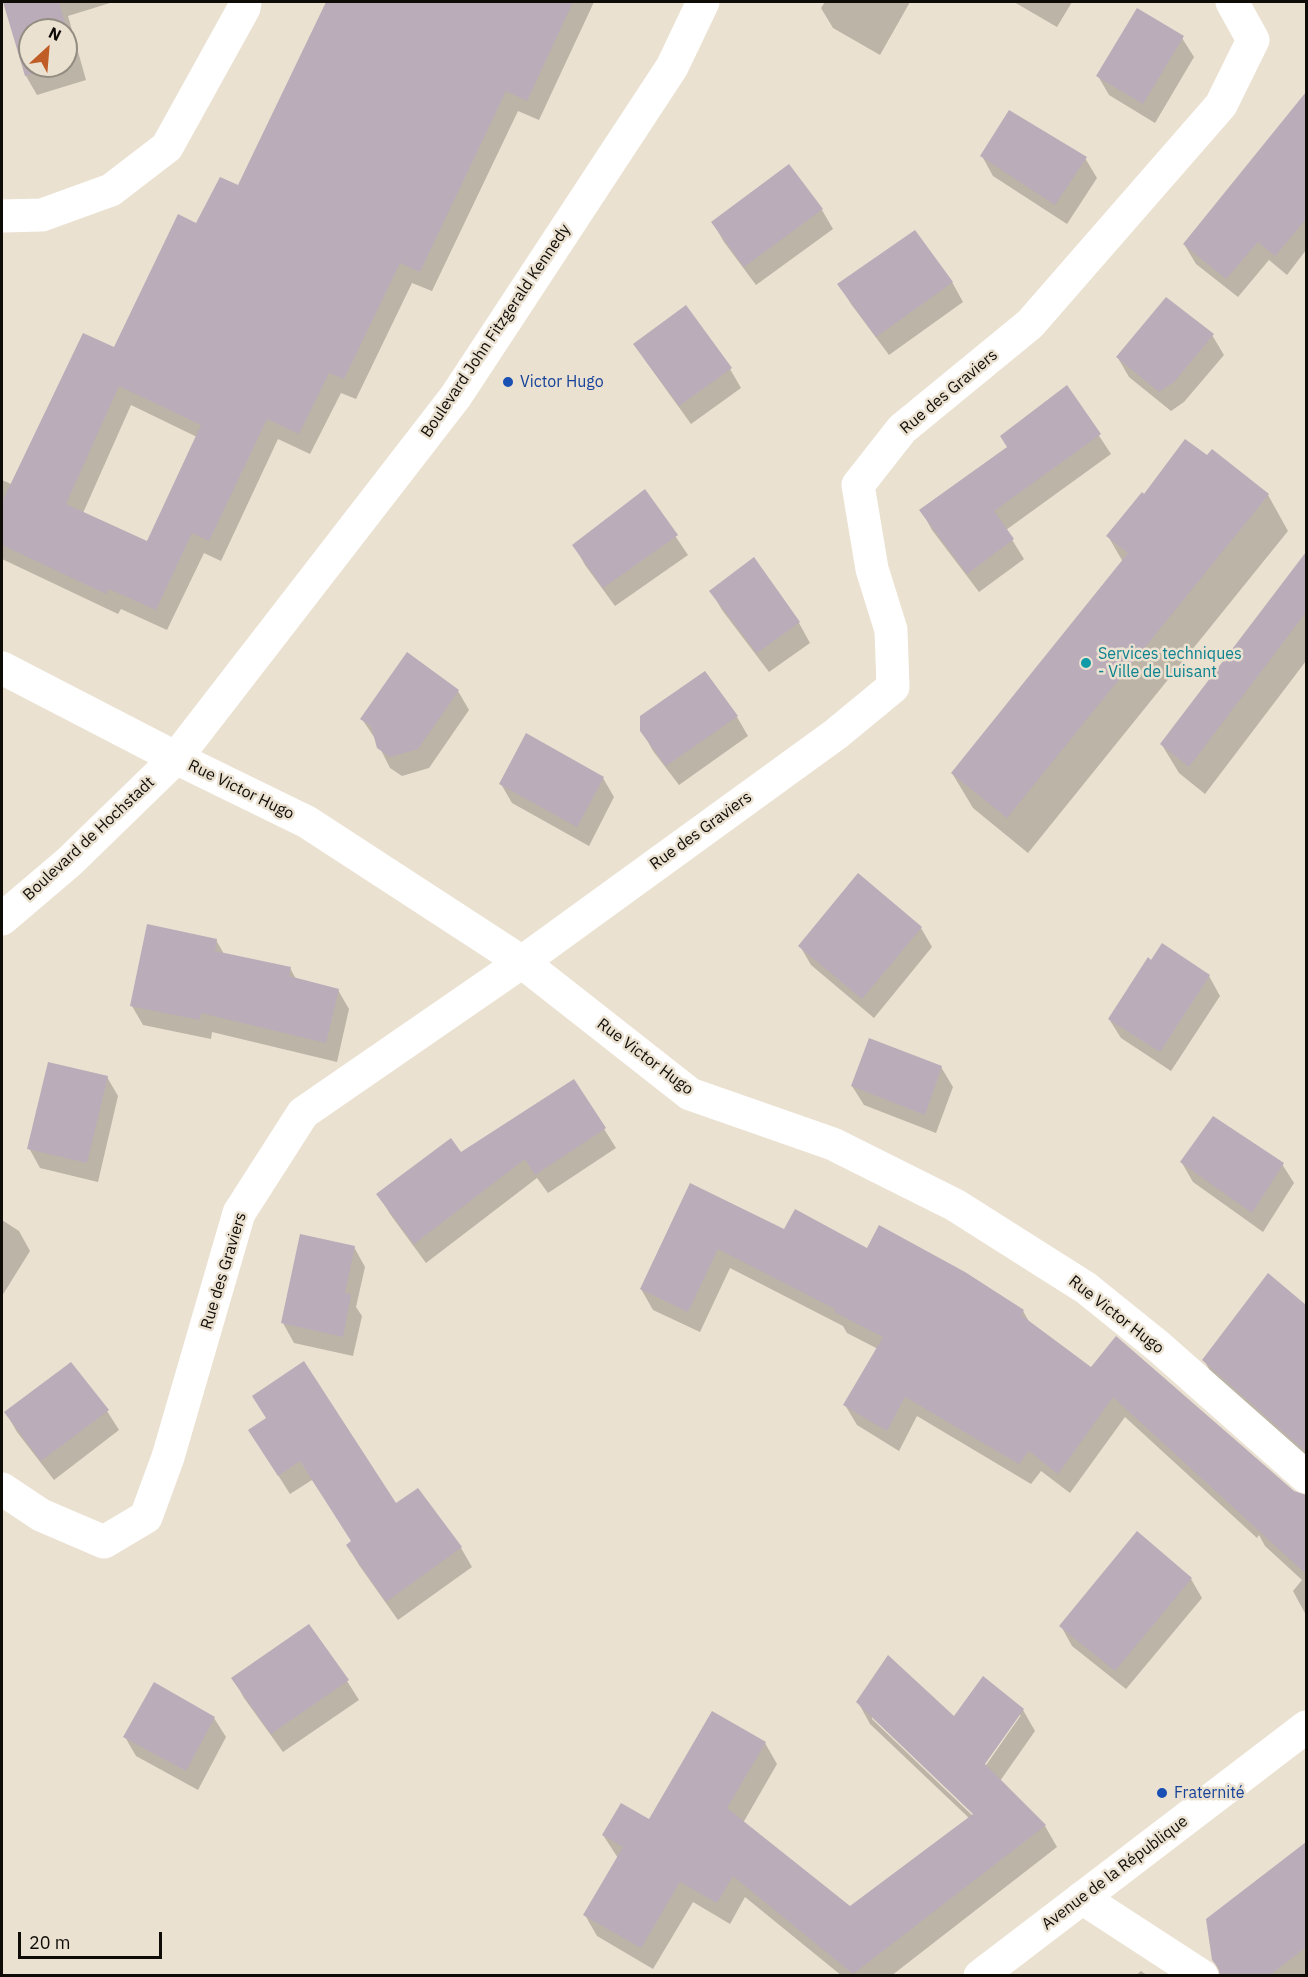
<!DOCTYPE html>
<meta charset="utf-8">
<style>
body{margin:0}
#map{position:relative;width:1308px;height:1977px;overflow:hidden;background:#ebe1d1;font-family:"IBM Plex Sans",sans-serif}
canvas{display:block}
.frame{position:absolute;inset:0;border:3px solid #0f0c07;pointer-events:none}
.north{position:absolute;left:18px;top:18px;width:60px;height:60px;box-sizing:border-box;background:#ebe1d1;border:2px solid #938c80;border-radius:50%;rotate:26deg;font-size:16px;font-weight:700;line-height:24px;text-align:center;color:#0f0c07}
.north::after{content:'';display:block;margin:auto;width:21px;height:27px;background:#c05c26;clip-path:polygon(50% 0,100% 100%,50% 72%,0 100%)}
.scale{position:absolute;left:18px;top:1932px;width:144px;height:27px;box-sizing:border-box;border:3px solid #0f0c07;border-top:0;padding-left:8px;font-size:18px;line-height:21px;white-space:nowrap;color:#0f0c07;-webkit-text-stroke:4px #ebe1d1;paint-order:stroke}
</style>
<div id="map">
<canvas width="1308" height="1977"></canvas>
<div class="frame"></div>
<div class="north">N</div>
<div class="scale">20 m</div>
</div>
<script>
const ctx = document.querySelector('canvas').getContext('2d');
ctx.lineJoin = 'round';
function fill(path, color) { ctx.fillStyle = color; ctx.fill(path, 'evenodd'); }
const toPath = rows => new Path2D(rows.map(r => 'M' + r).join(''));
function trace(path, color, width, dash) { ctx.strokeStyle = color; ctx.lineWidth = width; ctx.lineCap = dash ? 'butt' : 'round'; ctx.setLineDash(dash || []); ctx.stroke(path); }
function write(font, color, halo, rows, align = 'center') {
  ctx.font = font + ' "IBM Plex Sans",sans-serif'; ctx.lineWidth = 5; ctx.setLineDash([]); ctx.textBaseline = 'middle'; ctx.strokeStyle = halo; ctx.fillStyle = color; for (const [text, x, y, turn = 0] of rows) {
    ctx.save(); ctx.translate(x, y); ctx.rotate((+turn || 0) * Math.PI / 180); ctx.textAlign = isNaN(turn) ? turn : align; if (halo) ctx.strokeText(text, 0, 0); ctx.fillText(text, 0, 0); ctx.restore();
  }
}
const shadow = toPath([
 [4,2,110,2,110,3,68,16,86,80,37,95,26,76],
 [30,30,66,30,66,66,30,66],
 [353,2,594,2,539,120,518,111,432,291,412,283,356,399,341,393,310,454,278,439,221,561,204,553,167,630,121,609,118,614,2,559,2,480,11,484,115,349,197,225,239,187,345,18],
 [131,405,197,437,148,543,83,513],
 [825,2,910,2,880,55,833,28,821,8],
 [1014,2,1072,2,1057,27],
 [1182,38,1194,57,1155,123,1109,95,1098,76],
 [1296,106,1306,115,1306,250,1287,275,1269,260,1238,297,1196,264,1184,244],
 [982,156,1085,158,1097,178,1067,224,993,176],
 [822,210,833,229,756,285,724,242,713,223],
 [952,282,963,302,889,355,851,304,839,284],
 [1212,335,1224,355,1184,402,1171,411,1129,377,1118,358],
 [635,344,730,369,741,388,691,424,647,363],
 [1067,387,1111,454,1006,530,1024,559,979,592,932,530,921,510,1008,448],
 [645,491,688,555,615,606,585,565,574,545],
 [1268,495,1288,531,1028,853,973,808,952,773,1123,562,1108,536],
 [1306,555,1306,661,1205,794,1179,773,1162,745],
 [754,559,799,623,810,643,769,672,722,610,711,591],
 [458,691,469,710,429,768,402,776,390,768,376,740,362,719],
 [737,717,748,736,679,785,653,751,642,731],
 [603,778,614,797,589,846,512,803,501,784],
 [921,928,932,947,874,1018,811,965,800,946],
 [216,940,224,954,290,968,296,979,338,990,349,1009,337,1062,212,1032,211,1039,143,1025,132,1006],
 [1209,976,1220,996,1171,1071,1121,1038,1109,1019],
 [941,1067,953,1087,936,1133,864,1105,852,1086],
 [107,1077,118,1096,98,1182,40,1168,29,1148],
 [574,1081,616,1148,548,1193,537,1178,426,1263,390,1214,378,1194,461,1154],
 [1182,1163,1282,1164,1294,1183,1263,1232,1193,1182],
 [691,1185,785,1231,868,1250,1023,1311,1031,1325,1092,1369,1286,1496,1306,1497,1306,1615,1293,1591,1302,1580,1265,1546,1259,1535,1257,1538,1125,1417,1070,1493,1041,1471,1031,1484,917,1416,899,1451,857,1425,845,1405,878,1349,847,1333,843,1326,730,1268,700,1332,653,1310,641,1289],
 [2,1220,19,1231,30,1251,2,1296],
 [354,1247,365,1267,356,1307,362,1316,353,1356,294,1343,283,1323],
 [1269,1275,1306,1307,1306,1460,1214,1378,1204,1360],
 [107,1411,119,1430,54,1480,17,1432,6,1413],
 [250,1431,396,1506,461,1548,472,1567,398,1620,359,1565,348,1546,353,1542,312,1480,290,1494],
 [1191,1579,1202,1598,1126,1689,1072,1646,1061,1626],
 [233,1678,347,1681,359,1700,283,1752,244,1698],
 [858,1702,954,1718,1023,1710,1035,1731,1000,1781,1045,1826,1057,1847,891,1976,842,1976,745,1897,730,1924,693,1902,653,1969,597,1936,585,1915,618,1858,603,1835,649,1821,765,1743,777,1764,743,1823,850,1908,969,1818,870,1724],
 [872,1715,979,1818,977,1820,872,1719],
 [1017,1715,1021,1715,982,1771,980,1769],
 [214,1718,226,1737,198,1790,136,1756,125,1737],
 [1306,1844,1306,1976,1222,1976,1213,1960,1208,1920],
 [1141,1971,1148,1976,1135,1976]
]);
const building = toPath([
 [3,2,59,2,76,61,66,64,66,30,30,30,30,66,58,66,25,76],
 [326,2,573,2,527,101,506,91,420,272,400,263,344,379,329,373,299,434,267,419,209,541,192,533,156,610,109,589,106,594,2,545,2,502,83,333,114,347,178,214,196,223,220,177,238,185],
 [119,386,201,425,147,541,66,504],
 [1137,8,1184,36,1143,104,1096,76],
 [1306,92,1306,219,1275,256,1258,242,1226,279,1183,244],
 [1009,110,1087,157,1055,205,980,156],
 [789,164,823,209,744,267,711,222],
 [915,230,953,282,876,337,837,284],
 [1166,297,1214,334,1174,382,1159,392,1116,357],
 [686,305,732,368,679,406,633,344],
 [1067,385,1101,434,994,511,1014,539,967,574,919,510,1007,447,1000,436],
 [1185,439,1207,455,1212,449,1269,494,1007,818,951,773,1128,553,1106,536,1142,492,1144,494],
 [645,489,678,535,603,588,572,545],
 [1306,552,1306,612,1189,767,1160,744],
 [754,557,800,622,757,653,709,591],
 [407,652,459,690,418,749,390,757,377,748,371,726,360,719],
 [705,671,738,716,666,766,640,731,640,716],
 [526,733,604,777,577,827,499,784],
 [858,873,922,927,862,999,798,946],
 [147,924,217,939,215,951,291,967,289,976,339,989,326,1043,201,1013,200,1020,130,1006],
 [1162,943,1210,975,1160,1052,1108,1019,1148,957,1151,960],
 [869,1038,942,1066,925,1115,851,1086],
 [48,1062,108,1076,87,1163,27,1149],
 [574,1079,606,1128,535,1175,525,1159,414,1244,376,1194,451,1138,461,1152],
 [1213,1116,1284,1163,1252,1213,1180,1162],
 [690,1183,784,1229,795,1209,867,1248,879,1225,965,1272,1024,1310,1021,1315,1091,1367,1116,1336,1294,1491,1306,1495,1306,1574,1113,1397,1058,1474,1029,1451,1019,1464,905,1397,887,1431,843,1405,883,1337,834,1312,835,1309,718,1249,688,1312,640,1289],
 [300,1234,355,1246,345,1293,351,1295,343,1337,281,1323],
 [1268,1273,1306,1305,1306,1452,1202,1360],
 [304,1361,396,1503,418,1488,462,1547,386,1602,346,1545,351,1541,300,1461,278,1476,248,1430,266,1418,252,1396],
 [71,1362,109,1410,41,1461,4,1412],
 [1137,1531,1192,1578,1115,1671,1059,1626],
 [309,1624,349,1680,271,1734,231,1678],
 [888,1655,954,1716,983,1676,1024,1709,985,1764,1046,1825,853,1974,733,1876,717,1903,680,1882,641,1948,583,1915,623,1847,602,1835,621,1803,649,1819,712,1711,766,1742,727,1808,850,1906,973,1814,856,1702],
 [154,1682,215,1717,186,1771,123,1737],
 [1306,1842,1306,1947,1269,1976,1220,1976,1218,1967,1212,1960,1206,1919]
]);
const minor = toPath([
 [2,216,42,215,111,190,167,147,244,8,245,2],
 [2,668,176,758,307,822,522,962,690,1094,833,1144,955,1205,1086,1288,1158,1346,1306,1477],
 [2,919,69,862,176,758,456,396,672,67,703,2],
 [2,1489,41,1515,104,1542,146,1517,168,1457,239,1213,303,1113,522,962,836,734,893,687,891,630,872,569,858,485,902,429,1030,324,1221,105,1253,40,1232,2],
 [1082,1898,1202,1976]
]);
const major = toPath([
 [980,1976,1306,1727]
]);
const markers = [
 [508,382,6,"#1a4fb4"],
 [1086,663,6,"#0f9aa8"],
 [1162,1793,6,"#1a4fb4"]
];
const streetNames = [
 ["Boulevard John Fitzgerald Kennedy",496,331,-56],
 ["Rue des Graviers",949,392,-40],
 ["Rue Victor Hugo",241,790,26],
 ["Rue des Graviers",701,831,-36],
 ["Boulevard de Hochstadt",89,839,-43],
 ["Rue Victor Hugo",645,1057,37],
 ["Rue des Graviers",224,1271,-73],
 ["Rue Victor Hugo",1116,1315,38],
 ["Avenue de la République",1115,1873,-37]
];
const transitNames = [
 ["Victor Hugo",520,382],
 ["Fraternité",1174,1793]
];
const cultureNames = [
 ["Services techniques",1098,654],
 ["- Ville de Luisant",1098,672]
];
fill(shadow, '#0003');
fill(building, '#baacb8');
trace(minor, '#fff', 33);
trace(major, '#fff', 33);
for (const [x, y, r, color] of markers) { const dot = new Path2D(); dot.arc(x, y, r, 0, 2 * Math.PI); ctx.fillStyle = color; ctx.fill(dot); trace(dot, '#ebe1d1', 2); }
write('16px', '#0f0c07', '#ebe1d1', streetNames);
write('16px', '#164399', '#ebe1d1', transitNames, 'left');
write('16px', '#0d838f', '#ebe1d1', cultureNames, 'left');
</script>
